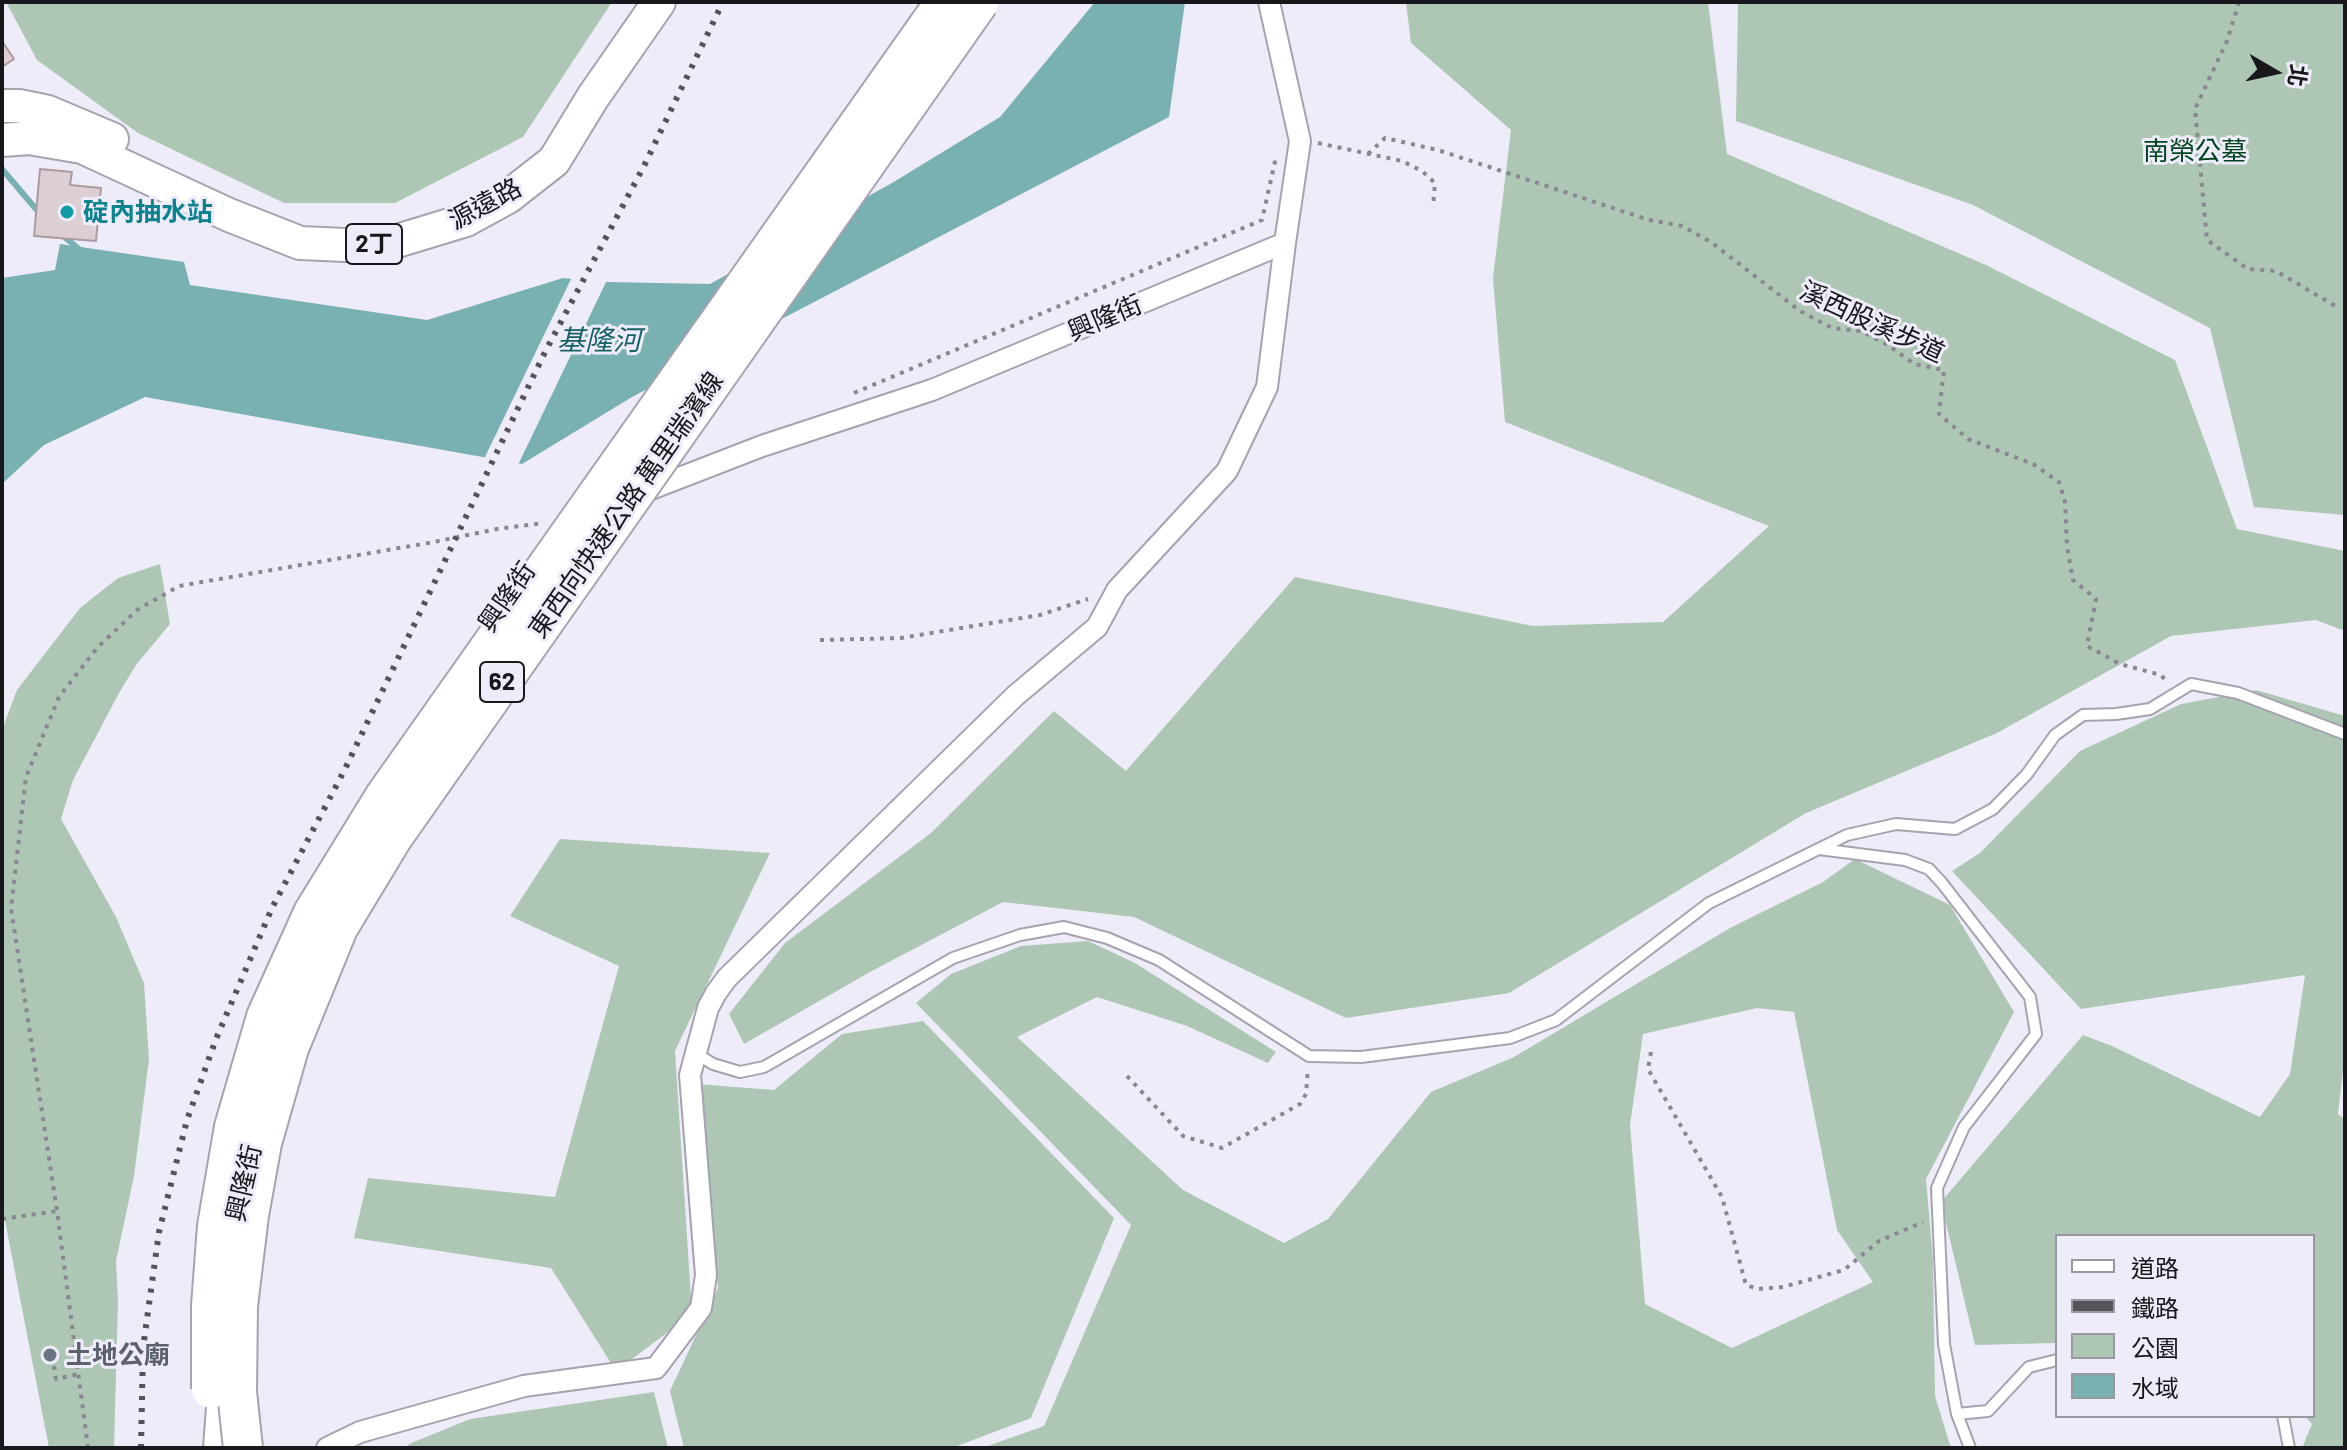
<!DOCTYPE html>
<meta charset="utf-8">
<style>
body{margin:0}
#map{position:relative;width:2347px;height:1450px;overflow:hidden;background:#efecf9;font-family:Barlow,"Noto Sans TC",sans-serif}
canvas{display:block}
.frame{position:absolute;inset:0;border:4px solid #18171b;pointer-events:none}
.legend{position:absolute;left:2055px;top:1234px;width:260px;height:184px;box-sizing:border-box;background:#efecf9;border:2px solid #9997a0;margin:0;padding:10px 14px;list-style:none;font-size:24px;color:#18171b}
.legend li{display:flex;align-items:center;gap:16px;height:40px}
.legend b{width:40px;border:2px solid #9997a0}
.north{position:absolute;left:2235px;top:32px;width:80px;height:80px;-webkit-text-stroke:6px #efecf9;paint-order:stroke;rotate:99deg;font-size:22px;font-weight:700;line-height:32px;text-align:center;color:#18171b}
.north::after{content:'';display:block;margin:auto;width:28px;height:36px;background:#18171b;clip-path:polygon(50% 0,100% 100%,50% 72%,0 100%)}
</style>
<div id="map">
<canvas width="2347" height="1450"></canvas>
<div class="frame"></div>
<ul class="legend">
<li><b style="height:10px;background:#fff"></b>道路</li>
<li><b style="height:10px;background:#555359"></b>鐵路</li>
<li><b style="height:22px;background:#adc7b4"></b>公園</li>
<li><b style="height:22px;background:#79b0b2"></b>水域</li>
</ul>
<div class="north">北</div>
</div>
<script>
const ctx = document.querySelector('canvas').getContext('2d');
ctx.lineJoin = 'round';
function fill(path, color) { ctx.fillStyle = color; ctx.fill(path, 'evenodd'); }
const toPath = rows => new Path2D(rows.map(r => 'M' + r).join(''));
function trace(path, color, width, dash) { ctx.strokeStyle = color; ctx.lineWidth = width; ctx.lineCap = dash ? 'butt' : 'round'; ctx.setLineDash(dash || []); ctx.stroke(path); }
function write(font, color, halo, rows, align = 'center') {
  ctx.font = font + ' Barlow,"Noto Sans TC",sans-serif'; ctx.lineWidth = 6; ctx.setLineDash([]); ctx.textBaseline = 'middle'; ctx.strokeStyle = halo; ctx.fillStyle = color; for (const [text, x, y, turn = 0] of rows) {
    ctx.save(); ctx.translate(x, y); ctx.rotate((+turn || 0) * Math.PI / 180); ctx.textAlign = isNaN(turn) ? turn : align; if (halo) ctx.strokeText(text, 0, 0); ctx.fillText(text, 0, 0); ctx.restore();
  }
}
const green = toPath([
 [6,2,612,2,523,137,395,203,284,203,138,133,37,60],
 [1406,2,1708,2,1727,154,1986,265,2175,360,2237,529,2345,551,2345,631,2316,620,2171,636,1997,733,1806,813,1509,993,1346,1018,1134,917,1003,902,870,972,744,1044,729,1014,785,943,931,833,1054,711,1126,771,1295,577,1533,626,1663,622,1769,526,1505,422,1493,278,1511,130,1411,43],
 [1738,2,2345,2,2345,515,2254,507,2210,328,1973,205,1736,121],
 [160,564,170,624,136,665,119,693,73,780,61,819,116,917,144,983,149,1059,134,1176,116,1261,118,1301,114,1448,49,1448,2,1205,2,730,17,690,80,608,118,578],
 [2256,690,2345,716,2345,1053,2338,1114,2345,1119,2345,1448,2302,1448,2312,1424,2305,1416,2313,1416,2313,1236,2057,1236,2057,1343,1975,1345,1941,1202,2083,1035,2112,1046,2260,1117,2290,1074,2305,975,2081,1009,1952,871,1980,853,2080,751,2181,704],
 [560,839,770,853,675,1051,692,1314,616,1371,551,1268,354,1238,368,1178,555,1197,619,966,510,916],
 [1855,859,1950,905,2014,1012,1926,1179,1933,1260,1935,1396,1951,1448,982,1448,1044,1426,1131,1225,916,1003,951,974,1021,946,1088,941,1135,963,1276,1052,1268,1063,1187,1026,1097,997,1017,1037,1183,1190,1284,1243,1328,1219,1431,1092,1514,1057,1730,928,1823,882],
 [1757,1008,1794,1012,1837,1230,1873,1282,1732,1348,1645,1304,1630,1125,1643,1034],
 [923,1021,1114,1218,1031,1418,952,1448,684,1448,670,1391,718,1288,697,1084,774,1090,842,1034],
 [654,1392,668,1448,407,1448,409,1444,470,1419]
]);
const water = toPath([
 [1095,2,1185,2,1169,117,632,397,522,464,145,397,44,445,2,484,2,278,55,270,60,244,184,262,190,285,427,320,563,278,607,282,710,284,892,183,1000,117]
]);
const pier = toPath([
 [573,275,608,278,517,467,483,461]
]);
const stream = toPath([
 [2,169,41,215],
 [61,234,80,250]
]);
const building = toPath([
 [2,41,14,59,2,67,2,41],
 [40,169,72,172,70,185,101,188,96,241,34,236,40,169]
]);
const path = toPath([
 [2239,2,2227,41,2195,109,2207,240,2248,269,2276,271,2337,307],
 [1318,143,1402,161,1422,171,1435,183,1433,207],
 [1368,154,1385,138,1438,150,1649,220,1682,226,1711,242,1800,311,1832,328,1861,331,1888,345,1914,364,1944,370,1939,414,1968,439,2033,464,2059,482,2065,502,2067,547,2073,580,2096,599,2087,646,2120,664,2161,675,2167,682],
 [854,393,1262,220,1276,157],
 [820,640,901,638,1040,615,1088,599],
 [1651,1052,1648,1069,1722,1197,1746,1285,1758,1289,1783,1287,1844,1270,1879,1241,1923,1222],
 [1127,1076,1183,1136,1222,1148,1300,1104,1306,1094,1308,1069],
 [2,1219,57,1211],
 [54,1366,56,1379,79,1374],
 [88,1448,57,1211,11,908,26,777,59,697,97,648,137,610,179,586,434,542,497,529,543,523]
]);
const lane = toPath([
 [1819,849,1905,860,1929,869,1942,883,2030,997,2036,1034,1964,1127,1937,1188,1944,1344,1957,1414,1970,1448],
 [695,1053,713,1064,740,1072,764,1067,953,958,1020,935,1064,927,1107,938,1159,960,1309,1056,1361,1057,1510,1038,1556,1020,1709,903,1847,835,1896,824,1955,829,1993,809,2027,774,2055,735,2083,715,2116,714,2150,709,2191,684,2238,693,2345,734],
 [1957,1414,1988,1411,2029,1367,2057,1360],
 [2283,1416,2289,1448]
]);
const street = toPath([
 [638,494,762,446,932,390,1285,243,1300,141,1269,2],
 [214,1448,219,1380],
 [327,1448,360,1432,524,1386,656,1368,701,1308,706,1275,690,1075,708,1008,716,993,727,978,1015,696,1097,627,1117,590,1227,471,1267,387,1285,243]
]);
const primary = toPath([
 [2,106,19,106,48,112,112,139],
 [2,140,29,138,82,147,229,215,300,243,345,245,397,241,466,220,508,197,554,161,593,97,659,2]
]);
const rail = toPath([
 [141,1448,143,1348,159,1232,187,1120,216,1039,272,908,344,771,545,352,644,166,723,2]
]);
const highwayBridge = toPath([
 [211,1389,211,1306,217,1226,234,1127,266,1017,313,913,385,796,945,2],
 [243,1448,237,1392,238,1306,249,1215,262,1143,289,1048,338,928,393,837,979,2]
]);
const markers = [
 [67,212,8,"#0f9aa8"],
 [50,1355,8,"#6b7280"]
];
const shields = [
 [374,244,56],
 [502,682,44]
];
const shieldNames = [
 ["2丁",374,244],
 ["62",502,682]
];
const parkNames = [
 ["南榮公墓",2195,151]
];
const streetNames = [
 ["源遠路",485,204,-28],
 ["興隆街",1105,318,-23],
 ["溪西股溪步道",1872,322,25],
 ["東西向快速公路 萬里瑞濱線",626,505,-55],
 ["興隆街",507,597,-55],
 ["興隆街",244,1183,-77]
];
const cultureNames = [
 ["碇內抽水站",83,212]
];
const worshipNames = [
 ["土地公廟",66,1355]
];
const waterNames = [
 ["基隆河",599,341]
];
fill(green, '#adc7b4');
fill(water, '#79b0b2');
fill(pier, '#efecf9');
trace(stream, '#79b0b2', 6);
fill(building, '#ddced4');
trace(building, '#a99ba0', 2);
trace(lane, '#a6a2af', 14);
trace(street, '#a6a2af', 24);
trace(primary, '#a6a2af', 36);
trace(path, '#898790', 4, [4, 6]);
trace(lane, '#fff', 10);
trace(street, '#fff', 20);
trace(primary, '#fff', 32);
trace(rail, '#555359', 6, [4, 8]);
trace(highwayBridge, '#a6a2af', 42, []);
trace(highwayBridge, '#fff', 38);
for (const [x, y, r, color] of markers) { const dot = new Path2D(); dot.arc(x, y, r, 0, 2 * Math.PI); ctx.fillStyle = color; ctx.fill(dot); trace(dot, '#efecf9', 3); }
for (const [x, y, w] of shields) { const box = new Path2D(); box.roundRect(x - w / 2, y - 20, w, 40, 6); ctx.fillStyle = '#efecf9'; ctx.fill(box); trace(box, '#18171b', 2); }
write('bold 24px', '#18171b', null, shieldNames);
write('26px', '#004421', '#efecf9', parkNames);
write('26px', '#18171b', '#efecf9', streetNames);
write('bold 26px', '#0d838f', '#efecf9', cultureNames, 'left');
write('bold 26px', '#5b616d', '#efecf9', worshipNames, 'left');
write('italic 28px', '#166265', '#efecf9', waterNames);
</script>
